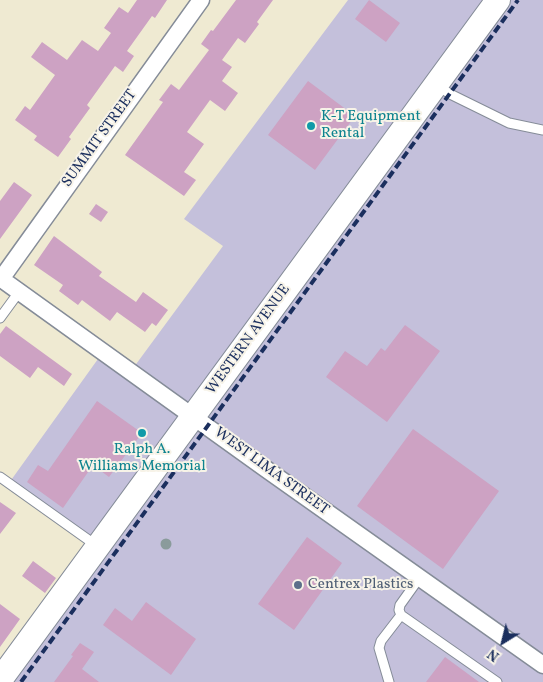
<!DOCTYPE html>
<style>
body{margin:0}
#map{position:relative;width:543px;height:682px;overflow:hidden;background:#efead2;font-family:Vollkorn,serif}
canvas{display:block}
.north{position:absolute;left:478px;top:617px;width:50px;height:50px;-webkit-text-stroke:4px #f7f3e8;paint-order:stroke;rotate:216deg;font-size:14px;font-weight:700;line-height:20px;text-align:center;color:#1b2f5e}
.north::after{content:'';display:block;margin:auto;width:18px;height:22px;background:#1b2f5e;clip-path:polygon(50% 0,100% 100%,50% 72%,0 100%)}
</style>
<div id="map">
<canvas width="543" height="682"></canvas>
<div class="north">N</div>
</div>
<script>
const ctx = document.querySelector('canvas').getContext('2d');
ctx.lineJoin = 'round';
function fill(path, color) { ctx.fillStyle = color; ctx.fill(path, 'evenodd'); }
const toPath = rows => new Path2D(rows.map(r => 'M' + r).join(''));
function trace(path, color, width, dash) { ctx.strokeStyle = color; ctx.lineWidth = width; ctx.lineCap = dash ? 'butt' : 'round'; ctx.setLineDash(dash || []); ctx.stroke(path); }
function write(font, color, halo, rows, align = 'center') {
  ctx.font = font + ' Vollkorn,serif'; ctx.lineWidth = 4; ctx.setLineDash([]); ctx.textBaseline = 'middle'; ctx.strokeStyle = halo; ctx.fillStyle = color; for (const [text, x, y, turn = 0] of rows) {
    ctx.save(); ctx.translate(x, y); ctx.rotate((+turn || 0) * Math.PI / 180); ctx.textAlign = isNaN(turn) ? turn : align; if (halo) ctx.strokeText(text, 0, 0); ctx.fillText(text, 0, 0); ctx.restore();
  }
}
const industrial = toPath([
 [348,0,543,0,543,682,0,682,97,546,9,483,103,352,131,371,223,246,184,219]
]);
const building = toPath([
 [137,0,167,0,155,18,152,16,127,51,134,56,123,72,115,66,87,105,90,108,69,137,71,139,58,157,34,140,37,136,15,120,25,106,30,110,55,75,31,57,42,42,67,60,82,40,98,51,111,33,104,28,119,7,128,13],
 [236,0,273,0,257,22,259,24,245,43,238,38,222,60,232,67,222,81,238,93,225,111,210,100,187,132,204,144,184,172,196,180,184,196,125,155,163,102,159,100,171,84,179,90,209,50,201,44,211,30,213,31],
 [369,0,400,23,386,42,355,19],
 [308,81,355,116,315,170,268,135],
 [14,182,32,195,0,239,0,201],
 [96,204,108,212,101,222,89,214],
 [54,236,102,272,99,276,136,302,143,292,168,310,156,326,152,323,145,332,117,312,110,321,82,300,78,305,59,291,63,285,34,265],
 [405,325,440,351,387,422,326,377,345,351,367,366,381,348,385,351],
 [6,326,72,374,64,386,38,367,30,378,0,356,0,334],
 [97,401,142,433,109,477,93,465,63,508,27,482,38,465,48,471],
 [413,429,499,491,443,569,357,506],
 [0,502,16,513,0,534],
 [307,537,342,563,294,630,258,604],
 [33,561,56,578,45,593,22,576],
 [146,602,196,639,171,675,103,625,115,608,132,621],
 [0,604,20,619,0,647],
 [80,643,94,652,82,669,99,682,54,682,73,656,71,655],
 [445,657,479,682,426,682]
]);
const lane = toPath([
 [437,85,450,94,509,123,543,130],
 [0,318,19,292],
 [0,477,97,546],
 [420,577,400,605,399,610,401,615,497,682],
 [389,682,379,648,381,641,401,615]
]);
const street = toPath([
 [0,278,266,469,543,665],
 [1,279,201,0]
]);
const secondary = toPath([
 [0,680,498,0]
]);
const rail = toPath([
 [21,682,518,0]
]);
const trees = [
 [166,544]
];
const markers = [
 [311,126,5,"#0f9aa8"],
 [142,433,5,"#0f9aa8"],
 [298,585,5,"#5c6f8a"]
];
const cultureNames = [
 ["K-T Equipment",321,117],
 ["Rental",321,134],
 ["Ralph A.",142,450,"center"],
 ["Williams Memorial",142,467,"center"]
];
const streetNames = [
 ["SUMMIT STREET",100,139,-54],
 ["WESTERN AVENUE",249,340,-54],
 ["WEST LIMA STREET",271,472,36]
];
const serviceNames = [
 ["Centrex Plastics",308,585]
];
fill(industrial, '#c4c0db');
fill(building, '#cda2c3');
trace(lane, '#858c98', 11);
trace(street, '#858c98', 19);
trace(secondary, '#858c98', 26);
trace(lane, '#fff', 9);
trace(street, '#fff', 16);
trace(secondary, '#fff', 24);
trace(rail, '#1b2f5e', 4, [8, 4]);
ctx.fillStyle = '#8a9b9b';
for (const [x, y] of trees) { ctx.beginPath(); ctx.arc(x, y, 5.5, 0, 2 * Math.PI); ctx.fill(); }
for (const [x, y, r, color] of markers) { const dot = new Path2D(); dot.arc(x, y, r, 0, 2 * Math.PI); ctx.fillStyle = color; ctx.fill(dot); trace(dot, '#f7f3e8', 2); }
write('15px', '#0d838f', '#f7f3e8', cultureNames, 'left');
write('15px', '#1b2f5e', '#f7f3e8', streetNames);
write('15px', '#4e5e75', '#f7f3e8', serviceNames, 'left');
</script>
